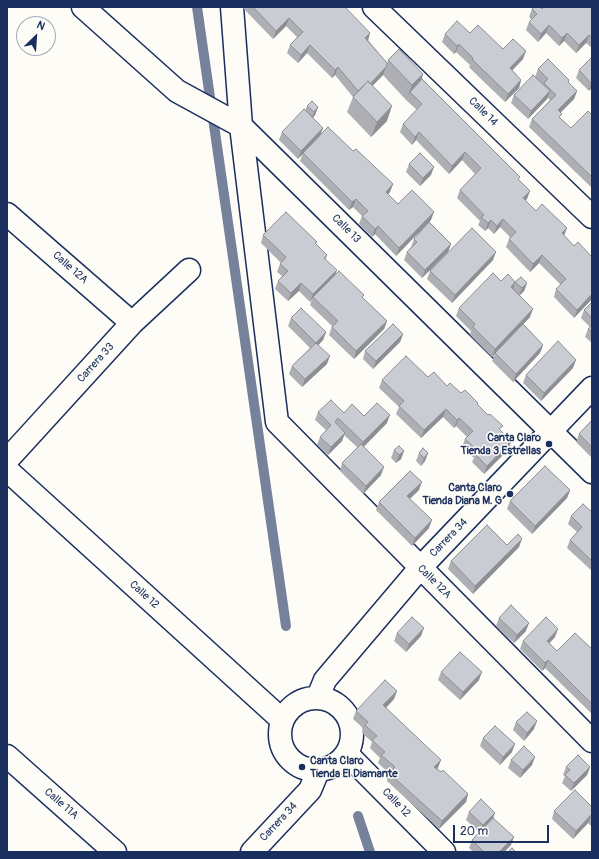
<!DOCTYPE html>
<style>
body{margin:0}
#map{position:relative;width:599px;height:859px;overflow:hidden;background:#fdfcf7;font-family:Pangolin,sans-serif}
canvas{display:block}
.frame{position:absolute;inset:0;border:8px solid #1b2f5e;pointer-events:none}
.north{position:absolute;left:16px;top:16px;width:40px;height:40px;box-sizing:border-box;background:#fdfcf7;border:1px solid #a3aaba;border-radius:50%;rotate:25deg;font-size:11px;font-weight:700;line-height:16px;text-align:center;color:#1b2f5e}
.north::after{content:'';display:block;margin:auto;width:14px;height:18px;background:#1b2f5e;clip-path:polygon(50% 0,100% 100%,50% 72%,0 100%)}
.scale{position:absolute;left:453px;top:825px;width:96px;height:18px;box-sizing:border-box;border:2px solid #1b2f5e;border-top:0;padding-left:5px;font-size:12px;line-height:14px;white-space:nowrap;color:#1b2f5e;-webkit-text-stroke:3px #fdfcf7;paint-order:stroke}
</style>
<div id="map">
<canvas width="599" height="859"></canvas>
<div class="frame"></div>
<div class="north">N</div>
<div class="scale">20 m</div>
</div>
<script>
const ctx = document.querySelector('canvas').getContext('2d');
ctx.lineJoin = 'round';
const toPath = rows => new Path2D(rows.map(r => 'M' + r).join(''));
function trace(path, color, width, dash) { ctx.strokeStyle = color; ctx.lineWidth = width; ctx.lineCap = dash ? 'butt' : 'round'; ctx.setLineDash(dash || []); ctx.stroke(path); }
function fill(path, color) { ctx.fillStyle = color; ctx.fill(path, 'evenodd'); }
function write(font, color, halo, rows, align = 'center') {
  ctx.font = font + ' Pangolin,sans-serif'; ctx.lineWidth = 3; ctx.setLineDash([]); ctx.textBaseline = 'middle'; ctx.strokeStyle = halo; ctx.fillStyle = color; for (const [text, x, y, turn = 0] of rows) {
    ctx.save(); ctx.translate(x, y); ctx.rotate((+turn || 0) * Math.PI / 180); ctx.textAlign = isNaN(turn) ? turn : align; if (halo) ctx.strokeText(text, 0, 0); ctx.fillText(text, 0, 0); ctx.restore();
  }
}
const stream = toPath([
 [197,7,286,626],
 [358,816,370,852]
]);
const minor = toPath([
 [83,7,177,91,241,126,592,472],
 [232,7,241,126,277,422,592,741],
 [374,7,592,217],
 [7,214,132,323],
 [7,460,132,323,189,270],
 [7,470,281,719],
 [318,697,325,680,420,568,592,388],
 '280 734a36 36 0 1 1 72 0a36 36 0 1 1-72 0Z',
 [347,754,444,852],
 [7,756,115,852],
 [252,852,310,790,318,771]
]);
const wall = toPath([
 [243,7,345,7,368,40,387,63,388,60,423,74,421,81,519,180,527,199,525,201,536,211,564,235,592,299,574,318,554,297,556,289,561,285,539,263,530,272,506,247,509,239,510,237,500,227,494,234,488,228,485,231,478,225,480,221,457,198,460,190,475,174,462,160,449,174,416,140,412,145,400,132,403,124,417,110,406,100,383,75,372,86,387,121,371,137,347,112,353,97,335,75,332,78,307,53,298,63,287,53,290,45,297,37,286,26,273,39,243,8],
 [592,7,592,48,586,43,576,53,564,41,559,46,546,33,538,42,526,30,529,22,532,20,529,17,532,9],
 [470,33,523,59,512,70,521,80,519,88,505,102,480,78,469,67,470,65,456,52,454,54,442,42,445,34],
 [592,57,592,87,589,91,576,78,579,70],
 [538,69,569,80,568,83,577,91,574,99,560,113,560,118,571,128,592,115,592,188,529,127,532,119,550,100,548,98,547,99,528,119,511,103,514,95,535,77],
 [307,106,318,107,315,115,313,118,323,128,320,136,353,151,393,184,390,192,388,194,398,204,431,220,396,256,375,234,372,237,359,224,362,216,353,207,349,210,300,161,303,153,298,159,279,140,282,132,305,111],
 [409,164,431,175,420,186,406,172],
 [263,235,316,244,327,255,326,259,335,275,363,298,387,321,384,329,354,359,329,335,332,326,310,305,312,299,310,302,299,291,288,301,275,289,278,281,282,276,277,272,280,264,281,263,261,243],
 [414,239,451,244,448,252,422,278,404,260,407,252,411,247],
 [493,260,452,303,427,279,430,271],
 [501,281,527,283,524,291,519,296,530,317,523,324,543,345,540,353,513,382,492,361,495,354,492,357,470,335,471,331,456,316,459,308],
 [592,302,592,343,585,337,588,329,590,327,581,318,584,310],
 [291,318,326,332,323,340,318,345,327,364,302,387,289,374,292,366,310,348,288,326],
 [403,334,400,342,373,369,363,359,365,351],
 [573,368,541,401,523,383,526,375],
 [428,377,447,386,461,393,477,405,501,431,511,441,509,449,484,474,472,462,474,458,462,447,465,439,467,437,456,426,454,428,443,417,421,438,396,414,399,407,379,388,382,380],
 [318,412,344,413,364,416,387,423,364,447,381,475,363,494,340,471,342,463,358,448,344,435,342,441,328,455,317,445,320,437,326,430,315,420],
 [592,420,592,458,576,442,579,434],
 [394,450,404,451,401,459,396,463,391,458],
 [419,453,428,453,425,461,421,466,416,461],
 [419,490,410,499,429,528,412,546,376,510,379,502],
 [570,490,567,498,532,534,507,509,510,501],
 [592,512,592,571,567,548,570,540,577,532,568,524,571,516],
 [507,545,519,547,473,594,448,569,451,561],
 [499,618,526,631,514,643,496,626],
 [397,633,421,636,406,652,394,641],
 [555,637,549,643,557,651,592,649,592,714,545,668,542,671,520,649,523,641],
 [441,672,479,680,460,700,438,680],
 [397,691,394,699,386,708,438,768,437,769,468,794,466,802,439,829,387,781,389,773,378,763,380,758,370,748,372,742,362,733,363,728,353,719,356,711],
 [516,722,534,729,524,741,513,730],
 [483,738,512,752,500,765,480,746],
 [511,760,532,765,520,778,508,768],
 [566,767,590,767,587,775,571,791,562,783,565,776,563,775],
 [592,807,592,827,588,823,573,839,552,819,554,811],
 [469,812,493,818,511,845,504,852,473,852,469,848,472,840,479,832,466,820]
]);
const shadedWall = toPath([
 [289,18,286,26,273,39,276,31],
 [549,25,546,33,538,42,541,34],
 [370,33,368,41,365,38],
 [567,33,564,41,559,46,562,38],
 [589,35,586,43,576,53,579,45],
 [459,44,456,52,454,54,457,46],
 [310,45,307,53,298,63,301,55],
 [526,51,523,59,507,76,510,68],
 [338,67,335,75,332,78,335,70],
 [386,67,383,75,357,102,360,94],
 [423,74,418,89,410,92,406,100,412,85],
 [521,80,519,88,505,102,508,94],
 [592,82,592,87,589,91,591,83],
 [550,91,547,99,528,119,531,111],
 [577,91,574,99,555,118,558,110],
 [392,106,387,121,371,137,377,122],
 [318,107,315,115,311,120,314,112],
 [323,128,320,136,298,159,301,151],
 [419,132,416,140,412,145,415,137],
 [465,152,462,160,449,174,452,166],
 [434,167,431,175,420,186,423,178],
 [393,184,390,192,383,200,386,192],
 [530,191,527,199,520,206,523,198],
 [356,199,353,207,349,210,352,202],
 [434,212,431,220,396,256,399,248],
 [503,219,500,227,494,234,497,226],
 [491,220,488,228,485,231,488,223],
 [378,226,375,234,372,237,375,229],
 [567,228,564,236,562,233],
 [451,244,448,252,422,278,425,270],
 [496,252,493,260,452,303,455,295],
 [542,255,539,263,530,272,533,264],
 [337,270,334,278,313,297,312,299,310,302,313,294],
 [515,282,513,290,511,287],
 [301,283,299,291,288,301,291,293],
 [527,283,524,291,519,296,522,288],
 [592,294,592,299,574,318,577,310],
 [533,309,530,317,492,357,495,349],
 [387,321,384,329,354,359,356,351],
 [326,332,323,340,313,351,316,343],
 [403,334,400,342,373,369,376,361],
 [543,345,540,353,513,382,516,374],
 [330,356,327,364,302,387,305,379],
 [576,360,573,368,541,401,544,393],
 [446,409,443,417,421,438,424,430],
 [390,415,387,423,360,450,363,442],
 [459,418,456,426,454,428,457,420],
 [345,433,342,441,328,455,331,447],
 [511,441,509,449,484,474,487,466],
 [404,451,401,459,396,463,399,455],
 [428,453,425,461,421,466,424,458],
 [384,467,381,475,363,494,366,486],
 [422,482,419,490,404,504,407,496],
 [570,490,567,498,532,534,535,526],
 [432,520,429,528,412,546,415,538],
 [522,539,519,547,473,594,475,586],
 [529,623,526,631,514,643,517,635],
 [424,628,421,636,406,652,409,644],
 [558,629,555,637,544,649,547,641],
 [548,660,545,668,542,671,545,663],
 [482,672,479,680,460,700,463,692],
 [397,691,394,699,381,713,383,705],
 [537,721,534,729,524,741,527,733],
 [515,744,512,752,500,765,503,757],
 [535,757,532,765,520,778,523,770],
 [441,760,438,768,431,775,434,767],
 [590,767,587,775,571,791,574,783],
 [468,794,466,802,439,829,442,821],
 [495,813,492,821,480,833,483,825],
 [591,815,588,823,573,839,576,831],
 [514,837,511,845,504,852,499,852]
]);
const building = toPath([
 [253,7,345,7,370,33,365,38,387,63,386,67,370,84,368,81,358,91,338,67,335,70,310,45,301,55,290,45,303,32,289,18,276,31,253,7],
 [534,7,541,7,542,9,544,7,592,7,592,37,589,35,579,45,567,33,562,38,549,25,541,34,529,22,537,14,532,9,534,7],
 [457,21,470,33,478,25,503,49,513,39,526,51,510,68,521,80,508,94,483,70,472,59,473,58,459,44,457,46,445,34,457,21],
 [399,49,423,74,412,85,388,60,399,49],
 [592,57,592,82,591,83,579,70,592,57],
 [548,59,569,80,568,82,577,91,558,110,562,114,559,117,571,128,588,111,592,115,592,177,532,119,556,95,544,83,548,79,538,69,548,59],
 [533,75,550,91,531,111,514,95,533,75],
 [422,79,520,177,518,179,530,191,523,198,536,211,542,204,567,228,562,233,574,246,578,242,592,257,592,294,577,310,556,289,566,279,542,255,533,264,509,239,516,232,503,219,497,226,491,220,488,223,481,217,484,215,460,190,481,168,465,152,452,166,419,132,415,137,403,124,422,104,410,92,422,79],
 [368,81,392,106,377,122,353,97,368,81],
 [312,101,318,107,314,112,307,106,312,101],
 [304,109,323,128,301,151,282,132,304,109],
 [328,127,353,151,356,149,393,184,386,192,398,204,412,190,434,212,399,248,378,226,375,229,362,216,368,211,356,199,352,202,303,153,328,127],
 [420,153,434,167,423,178,409,164,420,153],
 [286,212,317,242,315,243,327,255,324,258,337,270,313,294,301,283,291,293,278,281,288,271,280,264,286,257,263,235,286,212],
 [429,222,451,244,425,270,407,252,417,242,414,239,429,222],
 [472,228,496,252,455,295,430,271,472,228],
 [339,271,364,295,362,297,387,321,356,351,332,327,338,321,313,297,339,271],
 [493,273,501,281,508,274,515,282,511,287,533,309,495,349,473,327,475,324,459,308,493,273],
 [521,277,527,283,522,288,515,282,521,277],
 [592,302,592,318,584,310,592,302],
 [301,308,326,332,316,343,291,318,301,308],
 [393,324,403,334,376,361,365,351,393,324],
 [523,324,543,345,516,374,495,353,523,324],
 [592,325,592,332,588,329,592,325],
 [558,341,576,360,544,393,526,375,558,341],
 [316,343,330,356,305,379,292,366,316,343],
 [406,356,428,377,434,372,447,386,450,383,461,393,465,390,478,403,477,404,488,415,490,414,503,426,499,429,511,441,487,466,475,454,478,451,465,439,473,431,459,418,457,420,446,409,424,430,399,406,404,401,382,380,406,356],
 [331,400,344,413,352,404,364,416,377,403,390,415,363,442,338,418,335,422,345,433,331,447,320,437,331,425,318,412,331,400],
 [592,420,592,447,579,434,592,420],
 [361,444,384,467,366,486,342,463,361,444],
 [399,446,404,451,399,455,394,450,399,446],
 [423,448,428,453,424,458,419,453,423,448],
 [545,466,570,490,535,526,510,501,545,466],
 [410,471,422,482,407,496,432,520,415,538,379,502,410,471],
 [583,504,592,512,592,561,570,540,582,527,571,516,583,504],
 [487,525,507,545,518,534,522,539,475,586,451,561,487,525],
 [511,605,529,623,517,635,499,618,511,605],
 [412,617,424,628,409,644,397,633,412,617],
 [546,617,558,629,547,641,557,651,575,633,592,649,592,704,548,660,545,663,523,641,546,617],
 [460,652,482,672,463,692,441,672,460,652],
 [385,680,397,691,383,705,441,760,434,767,441,772,443,770,468,794,442,821,389,773,395,767,381,755,385,752,372,740,377,736,365,725,368,722,356,711,385,680],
 [527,712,537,721,527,733,516,722,527,712],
 [495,726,515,744,503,757,483,738,495,726],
 [524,746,535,757,523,770,511,760,524,746],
 [578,755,590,767,574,783,565,775,570,770,566,767,578,755],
 [575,790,592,807,592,816,591,815,576,831,554,811,575,790],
 [481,799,495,813,483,825,469,812,481,799],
 [493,818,514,837,499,852,484,852,472,840,493,818],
 [512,848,516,852,508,852,512,848]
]);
const markers = [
 [549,444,4,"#1b2f5e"],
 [510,494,4,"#1b2f5e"],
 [302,767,4,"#1b2f5e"]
];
const streetNames = [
 ["Calle 14",483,112,44],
 ["Calle 13",346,229,45],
 ["Calle 12A",70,268,41],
 ["Carrera 33",96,363,-48],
 ["Carrera 34",449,538,-46],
 ["Calle 12A",434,582,45],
 ["Calle 12",144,595,42],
 ["Calle 12",396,803,46],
 ["Calle 11A",61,804,41],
 ["Carrera 34",279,822,-47]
];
const poiNames = [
 ["Canta Claro",541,438],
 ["Tienda 3 Estrellas",541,451],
 ["Canta Claro",502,488],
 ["Tienda Diana M. G",502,501],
 ["Canta Claro",310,761,"left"],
 ["Tienda El Diamante",310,774,"left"]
];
trace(stream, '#76819c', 10);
trace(minor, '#1b2f5e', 25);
trace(minor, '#fdfcf7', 22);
fill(wall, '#adafb5');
fill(shadedWall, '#8d8f94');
fill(building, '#c9ccd3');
trace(building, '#8d8f94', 1);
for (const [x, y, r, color] of markers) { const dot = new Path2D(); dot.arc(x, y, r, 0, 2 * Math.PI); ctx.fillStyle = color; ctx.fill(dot); trace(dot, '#fdfcf7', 1.5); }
write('11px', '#1b2f5e', '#fdfcf7', streetNames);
write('bold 11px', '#1b2f5e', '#fdfcf7', poiNames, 'right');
</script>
